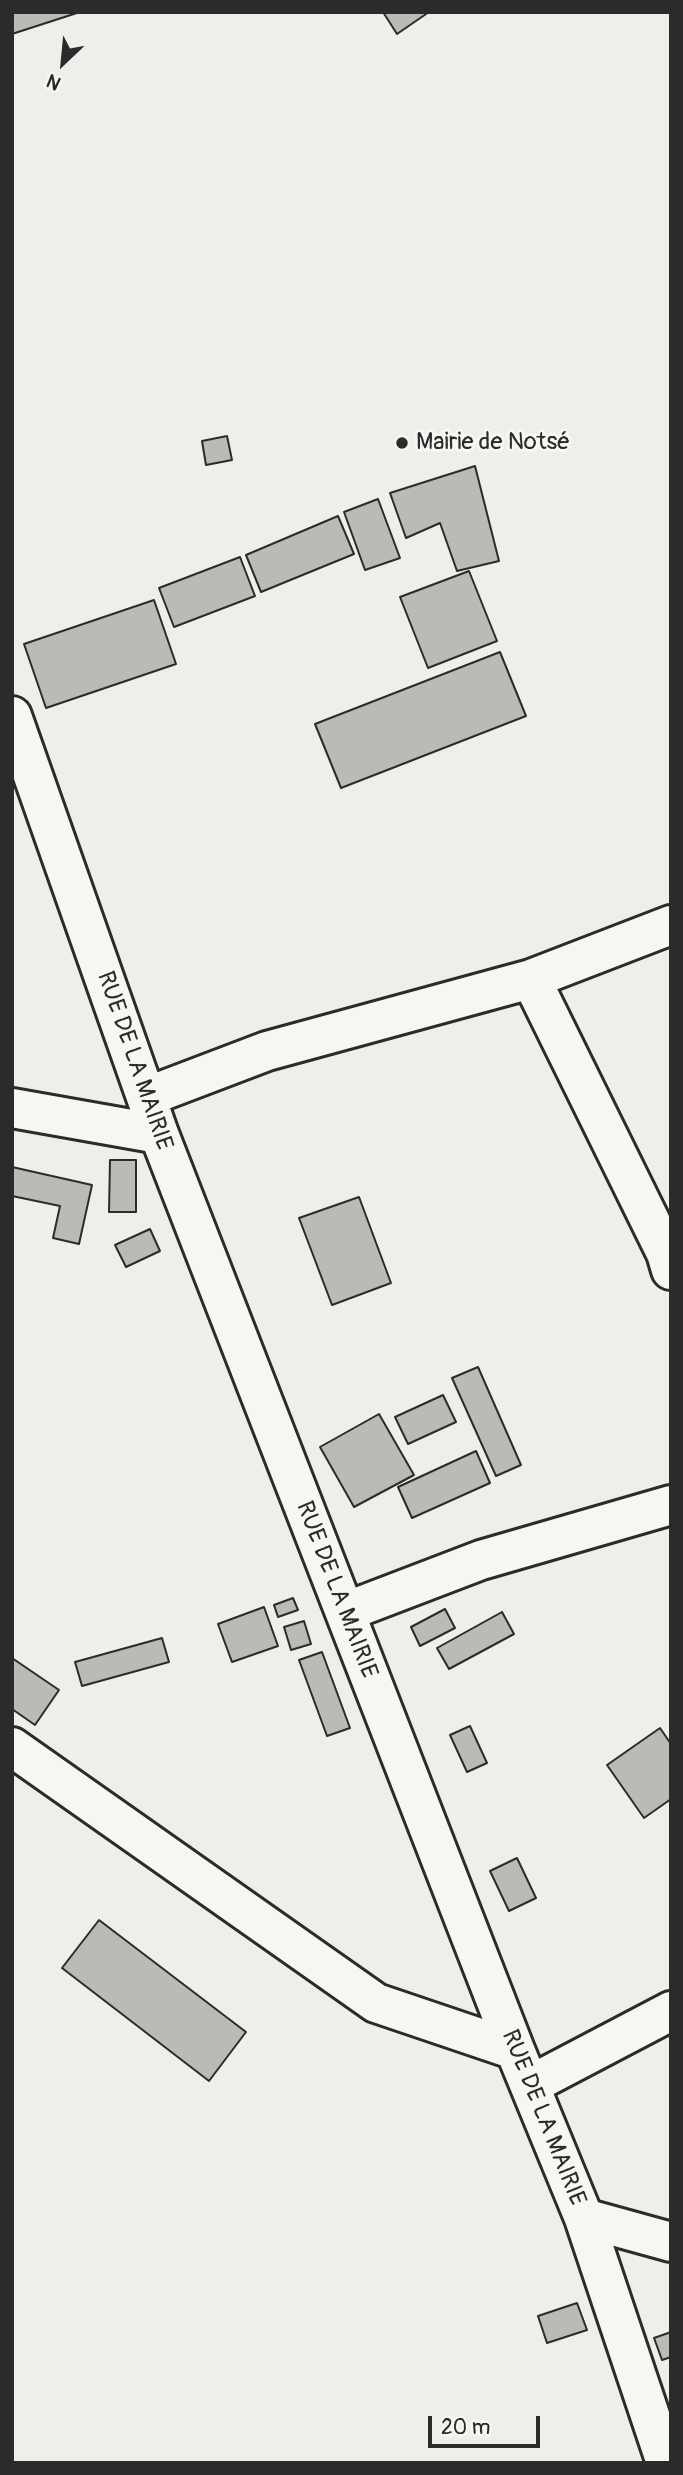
<!DOCTYPE html>
<meta charset="utf-8">
<style>
body{margin:0}
#map{position:relative;width:683px;height:2475px;overflow:hidden;background:#eeeeea;font-family:Pangolin,sans-serif}
canvas{display:block}
.frame{position:absolute;inset:0;border:14px solid #2b2b2b;pointer-events:none}
.north{position:absolute;left:28px;top:28px;width:70px;height:70px;-webkit-text-stroke:5px #f6f6f2;paint-order:stroke;rotate:206deg;font-size:19px;font-weight:700;line-height:28px;text-align:center;color:#2b2b2b}
.north::after{content:'';display:block;margin:auto;width:24px;height:32px;background:#2b2b2b;clip-path:polygon(50% 0,100% 100%,50% 72%,0 100%)}
.scale{position:absolute;left:428px;top:2416px;width:112px;height:32px;box-sizing:border-box;border:4px solid #2b2b2b;border-top:0;padding-left:9px;font-size:21px;line-height:24px;white-space:nowrap;color:#2b2b2b;-webkit-text-stroke:5px #f6f6f2;paint-order:stroke}
</style>
<div id="map">
<canvas width="683" height="2475"></canvas>
<div class="frame"></div>
<div class="north">N</div>
<div class="scale">20 m</div>
</div>
<script>
const ctx = document.querySelector('canvas').getContext('2d');
ctx.lineJoin = 'round';
function fill(path, color) { ctx.fillStyle = color; ctx.fill(path, 'evenodd'); }
const toPath = rows => new Path2D(rows.map(r => 'M' + r).join(''));
function trace(path, color, width, dash) { ctx.strokeStyle = color; ctx.lineWidth = width; ctx.lineCap = dash ? 'butt' : 'round'; ctx.setLineDash(dash || []); ctx.stroke(path); }
function write(font, color, halo, rows, align = 'center') {
  ctx.font = font + ' Pangolin,sans-serif'; ctx.lineWidth = 6; ctx.setLineDash([]); ctx.textBaseline = 'middle'; ctx.strokeStyle = halo; ctx.fillStyle = color; for (const [text, x, y, turn = 0] of rows) {
    ctx.save(); ctx.translate(x, y); ctx.rotate((+turn || 0) * Math.PI / 180); ctx.textAlign = isNaN(turn) ? turn : align; if (halo) ctx.strokeText(text, 0, 0); ctx.fillText(text, 0, 0); ctx.restore();
  }
}
const building = toPath([
 [12,12,80,12,12,34,12,12],
 [383,12,429,12,397,34,383,12],
 [227,436,232,460,206,465,202,441,227,436],
 [475,466,499,561,457,571,440,523,406,538,390,493,475,466],
 [378,499,400,558,365,570,344,512,378,499],
 [338,516,354,554,261,592,246,555,338,516],
 [240,557,255,596,174,627,159,588,240,557],
 [469,571,497,641,428,668,400,597,469,571],
 [154,600,176,664,46,708,24,644,154,600],
 [500,652,526,716,341,788,315,724,500,652],
 [110,1160,136,1160,136,1212,109,1212,110,1160],
 [12,1167,92,1185,79,1244,53,1238,60,1206,12,1196,12,1167],
 [359,1197,391,1283,332,1305,299,1218,359,1197],
 [150,1229,160,1251,126,1267,115,1245,150,1229],
 [478,1367,521,1465,496,1476,452,1378,478,1367],
 [443,1395,456,1422,408,1444,395,1417,443,1395],
 [379,1414,414,1475,354,1507,320,1447,379,1414],
 [476,1451,490,1483,412,1518,398,1487,476,1451],
 [293,1598,298,1610,278,1617,274,1605,293,1598],
 [264,1607,278,1646,232,1662,218,1624,264,1607],
 [445,1609,455,1628,420,1646,411,1627,445,1609],
 [502,1612,514,1634,449,1669,437,1648,502,1612],
 [304,1621,311,1644,291,1650,284,1627,304,1621],
 [162,1638,169,1662,82,1686,75,1662,162,1638],
 [322,1652,350,1728,327,1736,299,1660,322,1652],
 [12,1658,59,1690,35,1725,12,1709,12,1658],
 [470,1726,487,1763,467,1772,450,1735,470,1726],
 [660,1728,671,1744,671,1799,644,1818,607,1765,660,1728],
 [517,1858,536,1898,509,1911,490,1871,517,1858],
 [99,1920,246,2032,209,2081,62,1968,99,1920],
 [577,2303,587,2330,547,2343,538,2316,577,2303],
 [671,2332,671,2357,662,2360,654,2338,671,2332]
]);
const minor = toPath([
 [12,716,159,1134,515,2050,584,2218,666,2463],
 [531,979,666,1253,671,1270],
 [146,1097,267,1051,531,979,671,925],
 [12,1108,159,1134],
 [345,1612,481,1560,671,1505],
 [12,1747,376,2003,515,2050],
 [530,2085,671,2011],
 [584,2218,671,2242]
]);
const markers = [
 [402,443,7,"#2b2b2b"]
];
const poiNames = [
 ["Mairie de Notsé",416,443]
];
const streetNames = [
 ["RUE DE LA MAIRIE",134,1061,71],
 ["RUE DE LA MAIRIE",336,1590,69],
 ["RUE DE LA MAIRIE",543,2118,68]
];
fill(building, '#babab7');
trace(building, '#2b2b2b', 2);
trace(minor, '#2b2b2b', 44);
trace(minor, '#f6f6f2', 38);
for (const [x, y, r, color] of markers) { const dot = new Path2D(); dot.arc(x, y, r, 0, 2 * Math.PI); ctx.fillStyle = color; ctx.fill(dot); trace(dot, '#f6f6f2', 2.5); }
write('24px', '#2b2b2b', '#f6f6f2', poiNames, 'left');
write('24px', '#2b2b2b', '#f6f6f2', streetNames);
</script>
